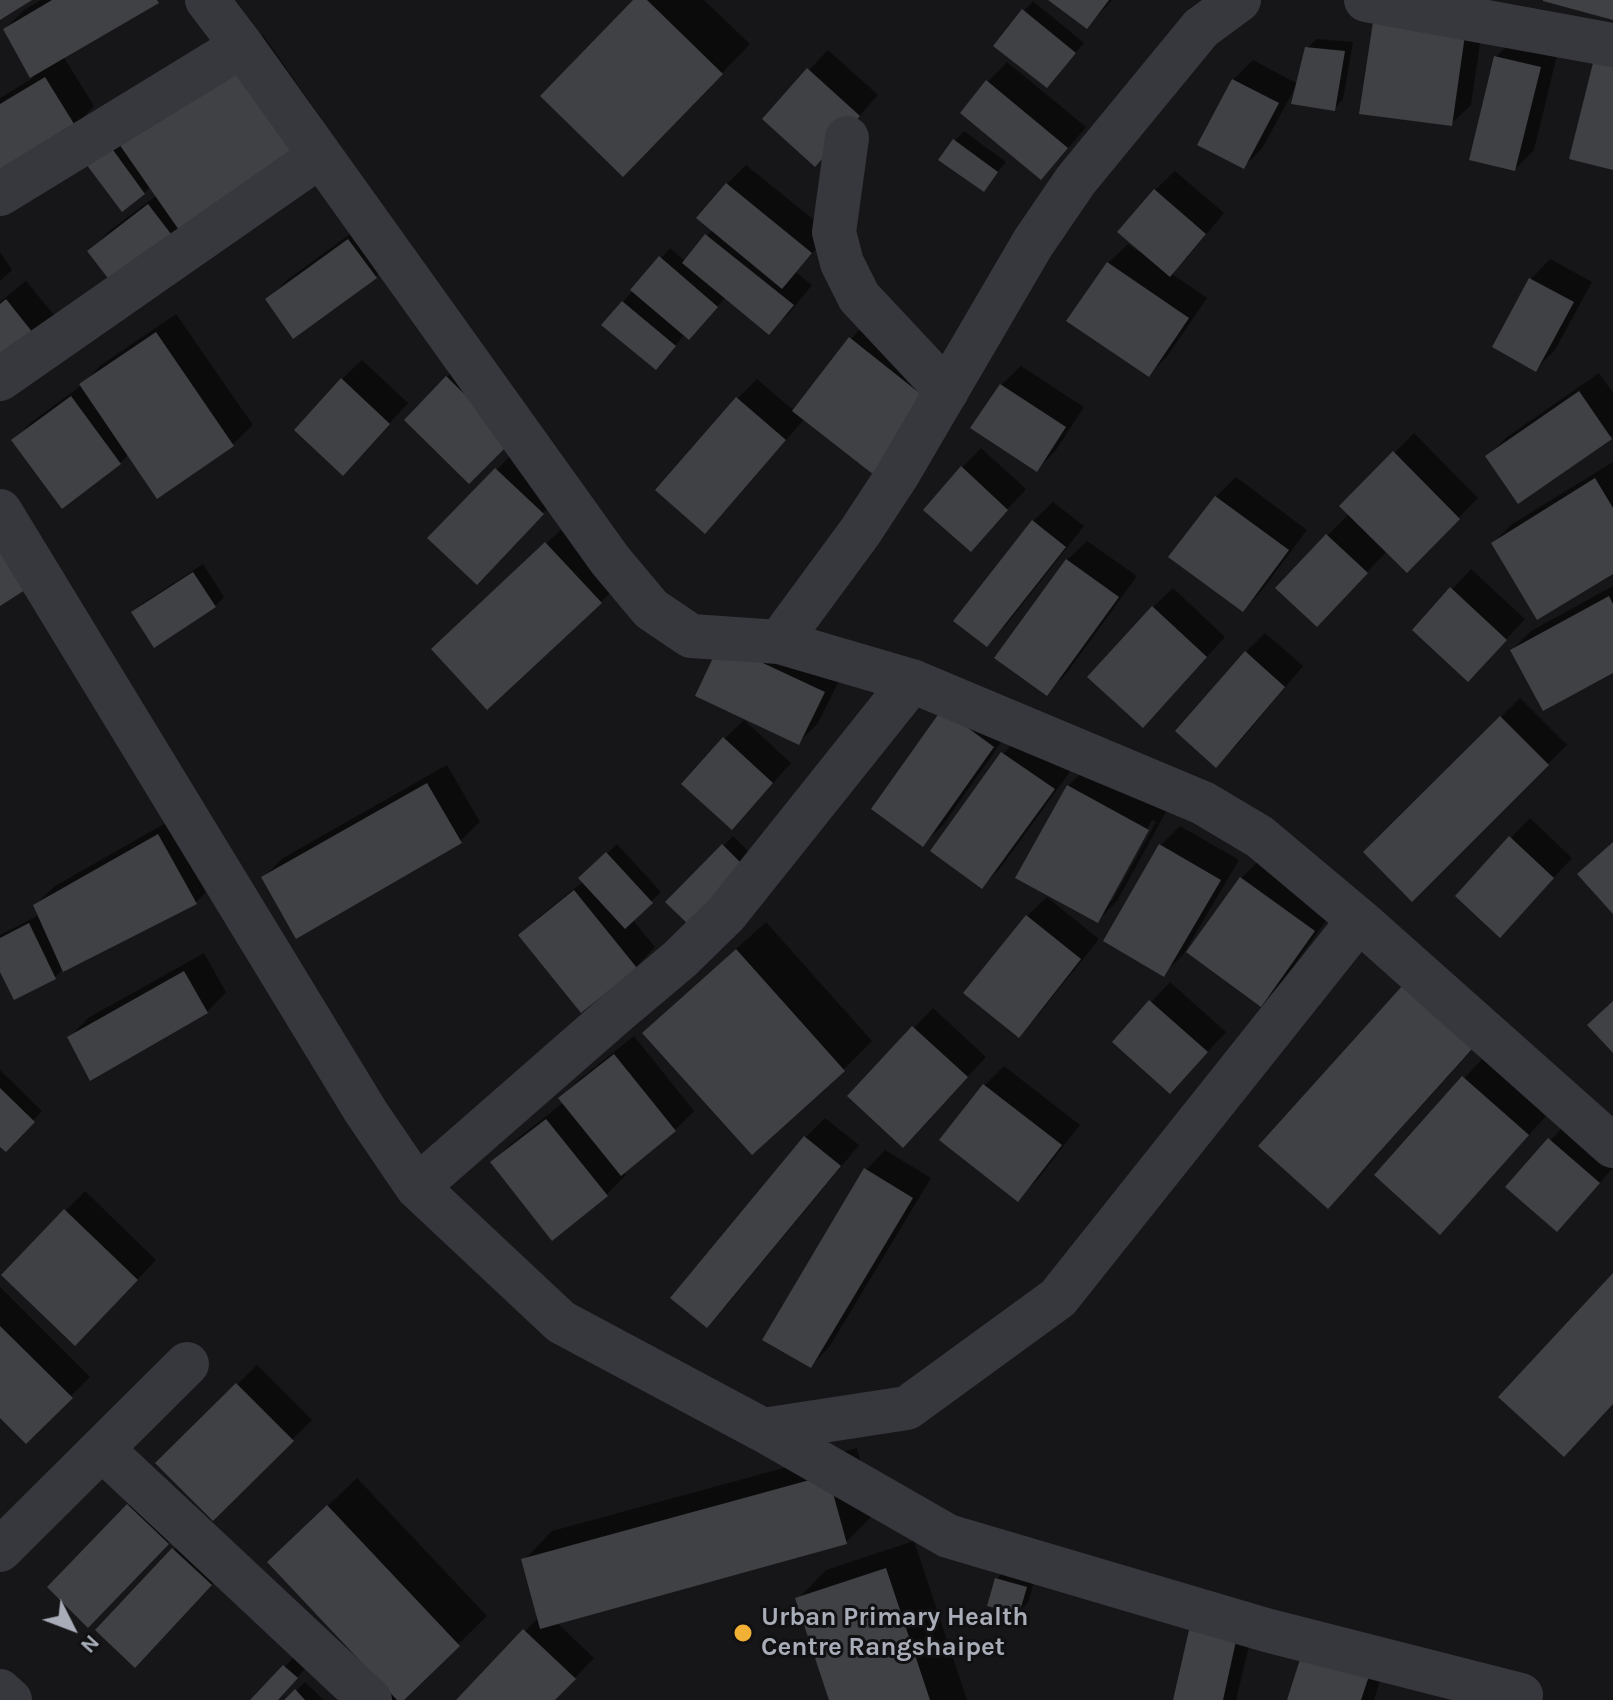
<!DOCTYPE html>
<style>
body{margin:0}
#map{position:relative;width:1613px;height:1700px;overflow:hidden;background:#161618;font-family:Karla,sans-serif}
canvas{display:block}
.north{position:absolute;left:32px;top:1588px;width:80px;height:80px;-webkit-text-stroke:6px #111113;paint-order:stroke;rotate:132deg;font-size:22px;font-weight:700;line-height:32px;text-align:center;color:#a8adb8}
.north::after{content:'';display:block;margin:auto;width:28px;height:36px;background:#a8adb8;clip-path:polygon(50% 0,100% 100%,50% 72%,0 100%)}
</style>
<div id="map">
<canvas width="1613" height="1700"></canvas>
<div class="north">N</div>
</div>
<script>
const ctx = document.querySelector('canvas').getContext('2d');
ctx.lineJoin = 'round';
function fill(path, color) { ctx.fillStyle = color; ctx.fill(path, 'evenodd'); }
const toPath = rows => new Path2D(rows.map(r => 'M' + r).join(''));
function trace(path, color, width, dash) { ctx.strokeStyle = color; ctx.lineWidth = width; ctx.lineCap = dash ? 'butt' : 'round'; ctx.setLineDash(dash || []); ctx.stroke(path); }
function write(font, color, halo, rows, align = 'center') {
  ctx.font = font + ' Karla,sans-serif'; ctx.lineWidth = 6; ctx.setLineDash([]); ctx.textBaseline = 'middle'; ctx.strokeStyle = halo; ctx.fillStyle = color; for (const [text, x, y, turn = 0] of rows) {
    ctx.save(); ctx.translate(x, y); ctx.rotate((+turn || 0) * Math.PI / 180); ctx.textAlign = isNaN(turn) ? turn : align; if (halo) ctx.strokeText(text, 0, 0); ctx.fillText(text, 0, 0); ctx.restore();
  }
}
const shadow = toPath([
 [41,0,159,0,63,56,94,106,75,126,0,171,0,98,33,78,5,29,24,10],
 [636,0,704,0,750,44,652,146],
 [1051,0,1112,0,1087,27],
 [1033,1,1084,43,1056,76,1024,11],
 [1484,16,1471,105,1451,124,1362,112],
 [263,35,321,118,293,146,177,241,90,251,109,231,157,195,151,186,144,193,86,160],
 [1515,37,1559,47,1534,150,1515,169,1496,57],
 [1317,39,1353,42,1343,99,1334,109,1296,86,1263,147,1244,167,1233,80,1253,60,1298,84,1307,48],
 [828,50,878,95,834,145,809,70],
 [1007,62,1086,127,1060,158,1041,177,988,82],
 [964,131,1006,162,983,190,955,141],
 [746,165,830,233,796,272,812,285,789,313,769,332,726,297,698,328,685,334,665,358,623,302,670,248,686,262,713,229,727,184],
 [1175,171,1224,213,1189,255,1171,273,1207,298,1168,355,1149,375,1108,263,1128,244,1139,252,1141,250,1155,190],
 [368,221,395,257,376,276,268,299,287,280],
 [0,252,12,270,0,281],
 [1550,259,1592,282,1555,350,1536,369,1494,347,1531,279],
 [26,281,60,322,0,374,0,302],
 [176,314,253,425,233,444,157,496,129,454,120,463,14,440,33,421,82,385,101,365],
 [870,319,950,382,894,453,805,418,724,512,658,490,738,398,757,379,794,411,851,339],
 [466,358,469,481,447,377],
 [362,360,408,403,362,454,342,379],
 [1021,366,1084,407,1056,450,1037,470,1001,385],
 [1599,373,1613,393,1613,435,1610,437,1488,456,1507,437],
 [1414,433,1478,498,1407,570,1387,551,1336,605,1327,536,1349,514,1342,506],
 [981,448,1026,489,971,549,962,468],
 [516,450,562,493,496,562,430,538],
 [1613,462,1613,571,1493,543,1512,524],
 [1236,477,1307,530,1262,590,1243,610,1171,557,1216,497],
 [1053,502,1084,526,1006,625,987,644,1033,521],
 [566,525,620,583,601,602,453,630],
 [1087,541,1137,576,1066,674,1047,693,1067,560],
 [203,564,224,597,215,606,134,612,143,603],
 [1471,569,1525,619,1487,660,1414,630],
 [1613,586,1613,671,1512,650,1531,631],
 [1173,588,1225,637,1162,706,1153,607],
 [1265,633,1303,666,1236,746,1216,765,1246,652],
 [721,644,843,673,818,723,799,742],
 [1520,698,1567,745,1412,899,1365,852],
 [943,711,1012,727,943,825,923,844],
 [744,720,791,763,751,808,724,739],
 [1022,734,1072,769,1001,867,982,887,1003,754],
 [447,765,480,822,460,841,264,877,283,858],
 [1088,766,1167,810,1117,901,1097,921,1068,786],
 [1152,820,1156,822,1112,901,1108,901],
 [178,816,215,883,195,903,63,969,55,977,0,968,0,935,39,915,35,905,55,886],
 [1530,818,1572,858,1519,915,1511,838],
 [1180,826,1239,860,1183,955,1163,974,1161,845],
 [733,836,753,856,668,902],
 [617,844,661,892,632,919,655,947,636,967,521,935,540,916,584,881,581,878],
 [1261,859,1333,911,1280,985,1261,1004,1241,878],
 [1047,897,1099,939,1038,1015,1018,1035,1027,916],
 [766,922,872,1041,843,1070,644,1033,673,1005],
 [204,953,226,992,207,1012,69,1038,88,1018],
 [1433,958,1500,1019,1356,1178,1328,1206],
 [1170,982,1226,1032,1189,1072,1114,1042],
 [933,1008,986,1057,922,1126,850,1096],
 [634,1036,694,1111,675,1130,623,1172,626,1175,606,1195,493,1162,512,1143,564,1102,560,1098,580,1079],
 [1483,1058,1547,1115,1440,1233,1376,1175],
 [1004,1066,1080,1125,1037,1180,1018,1199,942,1140,985,1085],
 [0,1070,42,1111,6,1150,0,1144],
 [825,1118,859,1145,726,1306,707,1325,673,1297,806,1137],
 [1569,1120,1613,1158,1613,1168,1576,1210,1508,1187],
 [885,1150,931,1178,830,1346,811,1366,866,1170],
 [85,1191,156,1260,95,1324,4,1275],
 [0,1287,90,1377,26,1441,0,1415],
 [257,1365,312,1420,213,1518,158,1463],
 [857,1448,874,1514,846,1542,556,1622,594,1658,554,1700,459,1700,539,1617,524,1560,552,1531],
 [357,1478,487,1616,401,1700,362,1700,378,1684,298,1534],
 [148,1486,187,1523,108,1606,50,1587],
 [193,1530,230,1565,155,1646,98,1630],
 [914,1541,967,1700,831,1700,798,1599,826,1570],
 [1006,1569,1035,1578,1028,1603,1018,1612,989,1605,997,1579],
 [1255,1621,1236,1700,1175,1700],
 [1389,1651,1374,1700,1289,1700],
 [294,1657,306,1668,276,1700,252,1700],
 [305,1682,324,1700,287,1700]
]);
const building = toPath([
 [0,0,32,0,0,20],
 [52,0,157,0,159,3,30,78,3,29],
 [633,0,647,0,723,74,623,177,540,96],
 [1048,0,1109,0,1087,29],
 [1543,0,1613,0,1613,20,1543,1],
 [1022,9,1076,53,1047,88,993,46],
 [1373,22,1465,35,1452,126,1359,114],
 [1305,47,1345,51,1335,111,1291,104],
 [1595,55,1613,60,1613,170,1569,159],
 [1494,56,1541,67,1515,171,1469,160],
 [234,62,294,148,179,230,119,144],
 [807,68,860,116,815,167,762,119],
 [45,77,76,127,0,173,0,104],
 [1232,79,1279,103,1244,169,1197,145],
 [986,80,1068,148,1041,180,960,113],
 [953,139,998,172,984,192,938,160],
 [108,143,145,194,122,212,83,160],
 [726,183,812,253,782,289,696,218],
 [1154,189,1206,234,1170,277,1117,232],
 [148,204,178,243,117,290,87,251],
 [705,234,794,305,769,335,682,263],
 [348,239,377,278,293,339,265,299],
 [659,256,718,307,689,340,630,290],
 [1107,262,1189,318,1149,377,1066,321],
 [1529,278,1574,302,1536,372,1492,347],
 [6,299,41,343,0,377,0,304],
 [622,301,676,346,656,370,601,325],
 [156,332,234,446,157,499,79,384],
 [849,337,932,403,874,475,792,411],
 [446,376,512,441,469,484,404,420],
 [341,378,390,424,343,476,294,430],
 [1000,384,1066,427,1037,472,970,428],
 [1579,391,1612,439,1518,504,1485,456],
 [71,396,121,464,62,509,11,440],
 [736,397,786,440,705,534,655,490],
 [1393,451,1460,519,1407,573,1339,506],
 [961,466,1008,510,971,552,923,510],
 [495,468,544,514,477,585,427,538],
 [1595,478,1613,508,1613,574,1537,620,1491,543],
 [1215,496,1289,550,1243,612,1168,557],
 [1032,520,1066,547,987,647,953,621],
 [1326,534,1368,573,1317,627,1275,588],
 [545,542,602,603,487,710,431,649],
 [0,551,25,590,0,606],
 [1066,559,1119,597,1047,696,994,658],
 [193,572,216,607,154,648,131,612],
 [1450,587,1507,640,1468,682,1412,630],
 [1609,596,1613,604,1613,673,1543,711,1510,650],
 [1152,606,1207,657,1143,728,1087,677],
 [720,643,825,692,799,745,695,696],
 [1245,651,1285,687,1216,768,1175,731],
 [942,709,994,747,923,847,871,809],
 [1500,716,1549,765,1412,902,1363,852],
 [723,737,773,783,732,830,681,784],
 [1001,752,1055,789,982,889,930,851],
 [427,783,462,843,296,939,261,877],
 [1067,785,1149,830,1098,923,1015,878],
 [158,834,197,904,63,972,33,905],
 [1509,836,1554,878,1500,938,1455,896],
 [1613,842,1613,914,1577,874],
 [722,844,745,867,689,925,665,902],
 [1159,844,1221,880,1164,977,1103,941],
 [606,852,653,903,625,929,578,878],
 [1240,877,1315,931,1261,1007,1186,952],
 [574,890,637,968,581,1013,518,935],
 [1026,915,1081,959,1019,1038,963,993],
 [29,923,56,979,14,1000,0,972,0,938],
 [736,949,845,1071,752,1155,642,1033],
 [184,971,208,1013,90,1081,67,1037],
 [1403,985,1473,1048,1328,1209,1258,1146],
 [1149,1000,1208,1052,1170,1094,1112,1042],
 [1613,1001,1613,1053,1587,1025],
 [912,1026,968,1077,903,1148,847,1096],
 [614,1054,676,1131,621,1176,558,1098],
 [1462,1076,1529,1135,1440,1235,1374,1175],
 [983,1084,1062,1145,1018,1202,939,1140],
 [0,1088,35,1122,6,1152,0,1147],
 [546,1119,608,1196,552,1241,490,1162],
 [804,1136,841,1166,707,1328,670,1298],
 [1548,1138,1600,1183,1557,1232,1505,1187],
 [864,1168,913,1198,811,1368,762,1340],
 [64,1209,138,1280,75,1346,1,1275],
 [1613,1273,1613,1404,1564,1457,1498,1397],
 [0,1326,73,1398,26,1444,0,1418],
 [236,1383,294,1441,213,1521,155,1463],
 [828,1475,847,1544,540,1629,521,1559],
 [127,1504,169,1544,88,1628,47,1587],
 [327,1505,460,1646,404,1700,397,1700,267,1562],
 [172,1548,212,1585,135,1668,95,1630],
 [886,1568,930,1700,829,1700,795,1598],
 [995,1578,1027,1587,1019,1614,987,1606],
 [523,1629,576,1679,555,1700,456,1700],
 [1189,1630,1236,1641,1223,1700,1173,1700],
 [1303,1650,1371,1670,1361,1700,1287,1700],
 [283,1665,298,1678,278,1700,250,1700],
 [295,1689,305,1700,284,1700]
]);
const minor = toPath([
 [207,0,242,46,610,560,651,609,691,636,779,642,912,681,1203,803,1260,837,1359,920,1613,1146],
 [1366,0,1613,45],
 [847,138,834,232,842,263,859,297,947,391],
 [0,194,242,46],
 [0,379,320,156],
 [0,511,366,1112,417,1187,561,1322,763,1430,907,1408,1058,1298,1359,920],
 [779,642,860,532,898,474,1033,243,1076,180,1201,28,1239,0],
 [417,1187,616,1013,680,959,726,914,912,681],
 [763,1430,948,1536,1266,1630,1521,1695],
 [102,1449,370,1700],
 [0,1550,187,1364],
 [0,1691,10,1700]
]);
const markers = [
 [743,1633,10,"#f2b134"]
];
const poiNames = [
 ["Urban Primary Health",761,1618],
 ["Centre Rangshaipet",761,1648]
];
fill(shadow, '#0007');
fill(building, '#404145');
trace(minor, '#37383d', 44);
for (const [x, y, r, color] of markers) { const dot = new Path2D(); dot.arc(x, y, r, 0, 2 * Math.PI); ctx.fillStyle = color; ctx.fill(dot); trace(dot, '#111113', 3); }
write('bold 26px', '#a8adb8', '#111113', poiNames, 'left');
</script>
